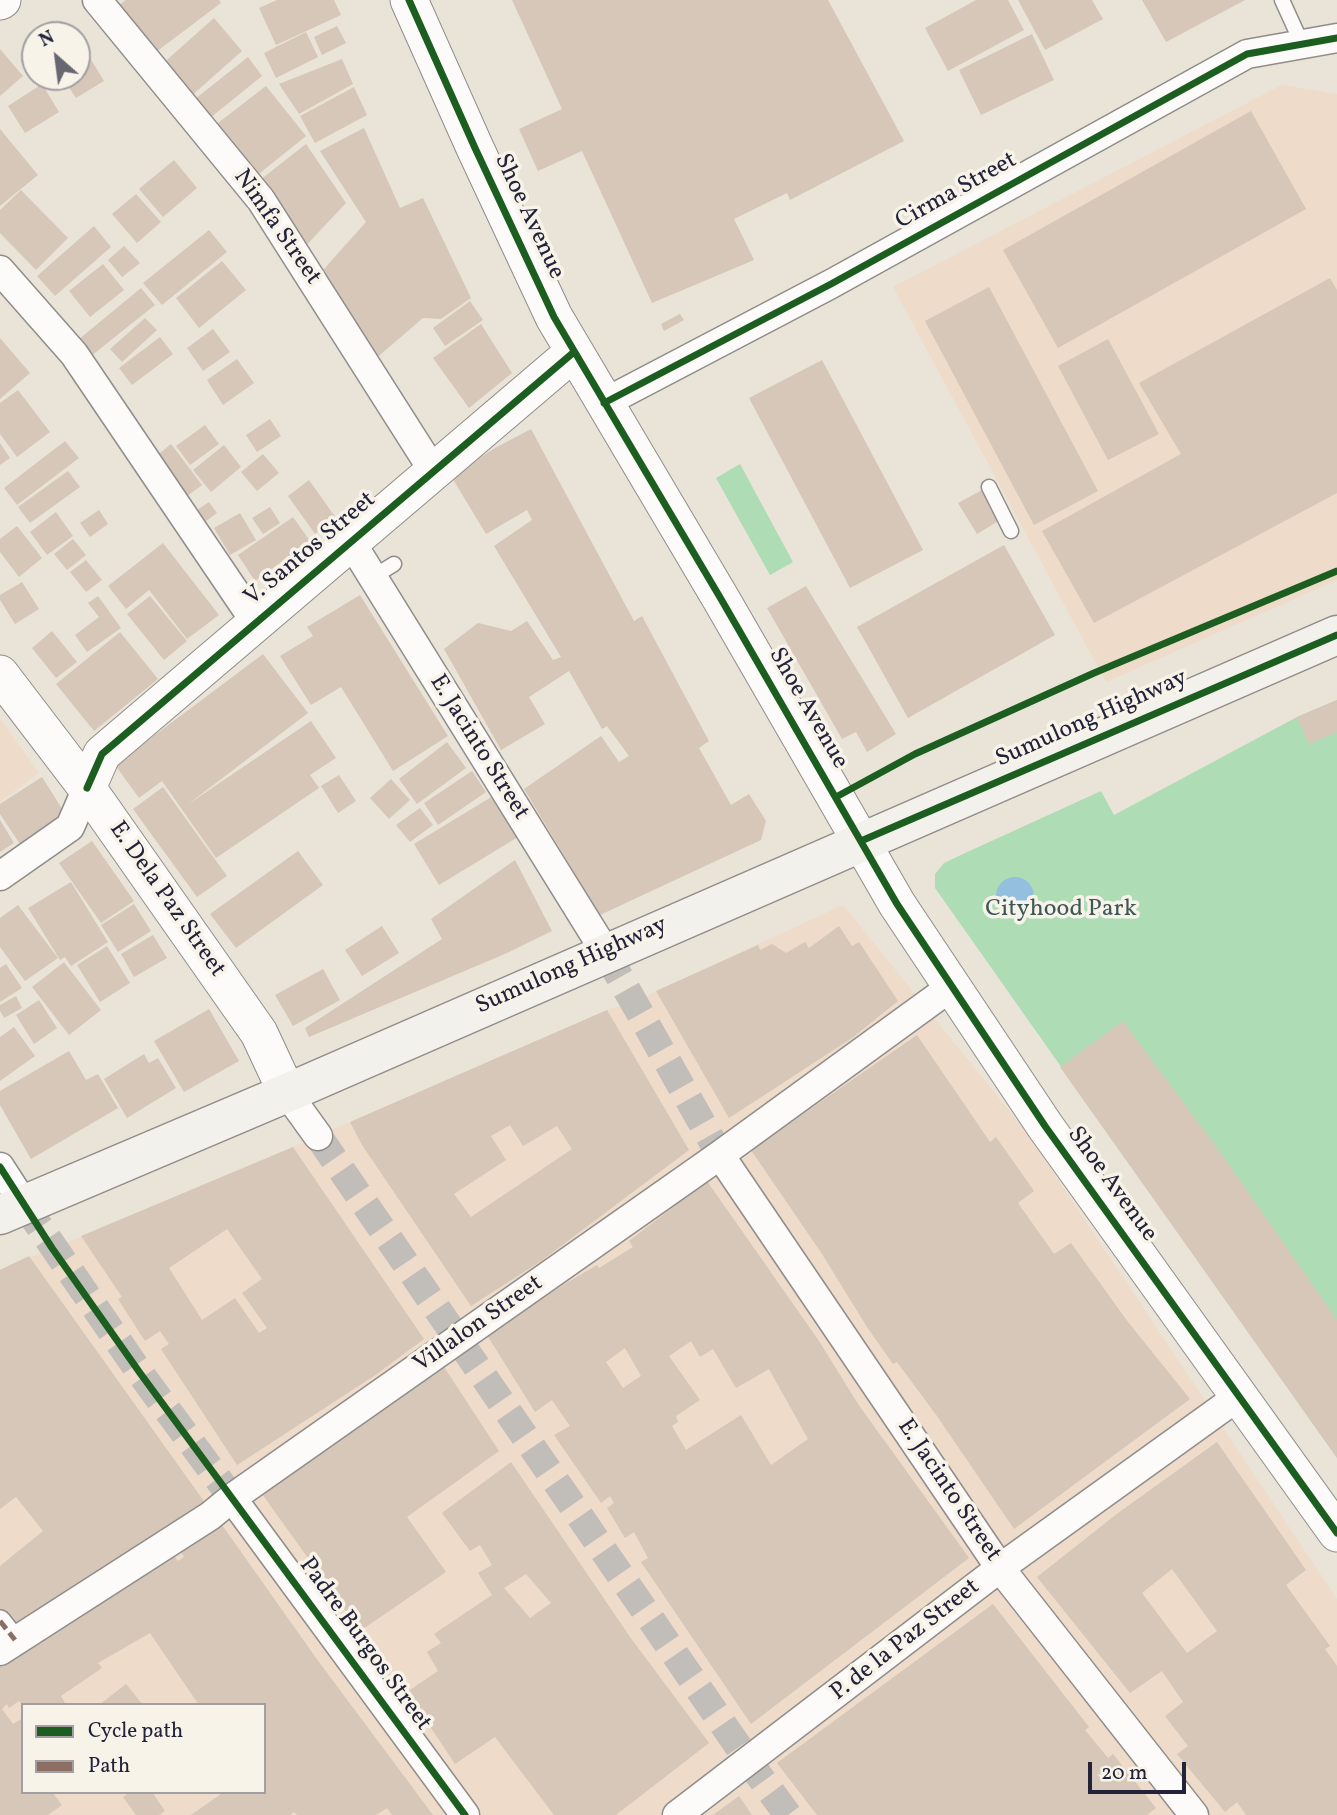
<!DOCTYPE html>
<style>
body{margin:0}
#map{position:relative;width:1337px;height:1815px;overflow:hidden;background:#e9e4d7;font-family:Vollkorn,serif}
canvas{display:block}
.legend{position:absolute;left:21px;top:1703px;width:245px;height:91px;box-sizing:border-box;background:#f7f3e8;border:2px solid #a29fa3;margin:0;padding:9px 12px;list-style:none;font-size:21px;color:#22223b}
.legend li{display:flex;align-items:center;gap:14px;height:35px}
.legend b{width:35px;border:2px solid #a29fa3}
.north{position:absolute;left:21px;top:21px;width:70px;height:70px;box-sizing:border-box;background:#f7f3e8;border:2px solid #a29fa3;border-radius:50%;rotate:332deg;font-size:19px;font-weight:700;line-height:28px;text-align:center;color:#22223b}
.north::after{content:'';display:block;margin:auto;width:24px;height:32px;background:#686672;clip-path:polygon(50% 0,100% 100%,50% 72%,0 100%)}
.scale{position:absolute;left:1088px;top:1762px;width:98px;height:32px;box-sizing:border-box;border:4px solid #22223b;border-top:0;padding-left:9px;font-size:21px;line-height:24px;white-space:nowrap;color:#22223b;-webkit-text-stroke:5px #f7f3e8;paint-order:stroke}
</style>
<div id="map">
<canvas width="1337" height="1815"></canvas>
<ul class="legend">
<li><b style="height:9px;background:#1b5e20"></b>Cycle path</li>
<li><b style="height:9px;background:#8d6e63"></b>Path</li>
</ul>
<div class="north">N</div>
<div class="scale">20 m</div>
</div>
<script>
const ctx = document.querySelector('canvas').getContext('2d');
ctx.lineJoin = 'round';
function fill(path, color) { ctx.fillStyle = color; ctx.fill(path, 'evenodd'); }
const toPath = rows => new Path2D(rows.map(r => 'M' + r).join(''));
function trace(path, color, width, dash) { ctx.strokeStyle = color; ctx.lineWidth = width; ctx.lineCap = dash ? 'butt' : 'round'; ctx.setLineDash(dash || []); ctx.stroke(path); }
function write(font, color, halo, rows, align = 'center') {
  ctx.font = font + ' Vollkorn,serif'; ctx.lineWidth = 7; ctx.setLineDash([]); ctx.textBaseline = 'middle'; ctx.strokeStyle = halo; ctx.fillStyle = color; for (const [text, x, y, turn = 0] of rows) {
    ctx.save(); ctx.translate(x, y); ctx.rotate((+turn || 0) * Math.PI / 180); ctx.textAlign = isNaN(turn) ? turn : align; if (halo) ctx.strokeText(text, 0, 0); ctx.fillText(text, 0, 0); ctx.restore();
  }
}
const built = toPath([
 [1282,85,1337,94,1337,580,1106,682,893,287],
 [0,719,39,773,0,802],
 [843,905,1027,1133,1337,1599,1337,1815,0,1815,0,1270,199,1188,607,1010,633,1002],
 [23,1705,264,1705,264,1792,23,1792]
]);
const green = toPath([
 [740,464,793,562,770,575,716,478],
 [1337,700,1337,1458,935,888,935,874,944,863,963,854,1101,791,1114,815,1297,717]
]);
const water = toPath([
 '996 896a19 19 0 1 1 38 0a19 19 0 1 1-38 0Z'
]);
const building = toPath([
 [126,0,219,0,221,3,156,52,119,5],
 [277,0,334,0,341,15,276,45,259,8],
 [512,0,828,0,904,141,790,200,787,193,734,219,754,260,652,303,582,151,538,171,519,129,562,109],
 [976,0,1008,0,1024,30,948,71,925,28],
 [1018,0,1092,0,1103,19,1045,50],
 [1142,0,1245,0,1166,42],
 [214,18,242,51,189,98,160,66],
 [337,26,346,43,322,55,314,37],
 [306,32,318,57,276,78,264,53],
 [1032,34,1054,80,981,115,959,70],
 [0,49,23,76,0,96],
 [248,57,262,76,210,118,195,99],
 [90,58,104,81,76,98,62,77,77,77,77,66],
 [342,59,353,84,299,114,279,84],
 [42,84,59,112,25,133,8,106],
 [266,86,306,136,255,177,214,126],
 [354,87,367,115,315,143,300,116],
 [1251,111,1306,209,1058,348,1003,250],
 [364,128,400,208,423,198,471,298,441,319,423,318,367,366,315,279,366,222,320,151],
 [0,129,38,175,0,206],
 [306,144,346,203,301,251,260,180],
 [174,160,197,188,163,217,139,189],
 [21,190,68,238,36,270,0,233,0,210],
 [136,194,161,222,137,243,112,214],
 [94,226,111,247,55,296,37,276],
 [209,230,227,252,162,305,143,283],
 [124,246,140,263,122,277,108,260],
 [222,261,246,290,199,328,176,298],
 [103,264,124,290,90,317,69,291],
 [1330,278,1337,290,1337,493,1094,623,1042,531,1181,454,1139,383],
 [989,287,1098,491,1034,525,925,321],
 [141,288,155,305,91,356,78,340],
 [470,301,483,320,445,346,433,328],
 [680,314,684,320,664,331,661,324],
 [145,318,157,330,122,362,110,349],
 [481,324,512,373,469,408,433,358],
 [213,329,230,352,203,371,187,348],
 [160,337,173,354,132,385,119,368],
 [0,338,30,373,0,399],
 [1108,339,1159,434,1108,460,1058,366],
 [237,359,254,383,223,405,207,380],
 [822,360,923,550,850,588,749,398],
 [18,390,50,432,17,457,0,434,0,403],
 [270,419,281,436,257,452,246,435],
 [205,425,219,444,190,465,176,446],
 [531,429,634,621,642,616,709,741,699,748,731,805,749,794,766,821,761,840,600,915,524,789,601,736,619,762,629,756,607,726,602,729,569,671,529,697,545,724,501,750,444,649,478,623,511,631,527,621,553,660,561,657,494,546,532,520,527,510,486,534,451,476,495,448],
 [65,441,79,458,17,505,4,488],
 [0,443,10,458,0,465],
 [171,444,202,485,179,502,149,462],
 [224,445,241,467,211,492,193,470],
 [263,454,279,473,257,491,241,472],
 [68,471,80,487,30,523,18,507],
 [309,480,336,518,315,534,288,496],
 [982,490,1000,520,977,534,958,503],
 [209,502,217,513,195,529,187,517],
 [270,507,280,523,263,534,252,518],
 [99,510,108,524,90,537,80,523],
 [56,512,73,536,47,555,30,532],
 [240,513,256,540,230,555,214,528],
 [293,517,310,541,255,581,238,555],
 [17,526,42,558,19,577,0,552,0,539],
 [73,539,86,555,67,570,54,554],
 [163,543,219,615,187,639,149,590,126,609,108,586],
 [1004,545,1055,635,908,718,857,627],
 [86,560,102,580,86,592,70,572],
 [22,582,39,609,15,624,0,600,0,595],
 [806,586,896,734,867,752,856,732,842,739,767,608],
 [360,595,448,736,393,771,341,687,311,705,280,656,313,636,307,627],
 [98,596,121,628,87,652,75,635,99,617,88,603],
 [150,596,187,641,164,660,127,614],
 [52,631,77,662,56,678,32,648],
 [120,632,158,679,94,731,56,684],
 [263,654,308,713,187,805,311,721,336,758,310,775,319,788,216,858,162,781,139,798,115,765],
 [1337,700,1337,732,1309,744,1297,717],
 [447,742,466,768,417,804,399,779],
 [472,771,486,792,438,825,424,803],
 [339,775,356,801,338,813,321,786],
 [42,777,68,818,22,847,0,814,0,804],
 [391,779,410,800,389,819,370,798],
 [163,787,227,876,197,897,133,809],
 [493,796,518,837,439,885,414,844],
 [420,808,433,825,410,842,396,825],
 [0,820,14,843,0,852],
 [92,841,134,901,101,923,59,863],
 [298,851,323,885,236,948,210,914],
 [515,860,552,931,507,953,309,1037,305,1028,442,939,431,919],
 [71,882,98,926,95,928,98,926,108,942,71,966,65,957,60,960,28,908],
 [134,904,151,931,118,952,101,925],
 [18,905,58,958,25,981,0,947,0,918],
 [382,926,399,953,362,976,345,950],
 [839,926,852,946,859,942,898,1001,852,1038,729,1118,656,991,758,945,760,950,772,944,786,953,805,942,809,948],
 [153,935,167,958,134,977,121,954],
 [107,946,130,983,100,1002,77,965],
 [64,962,101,1010,69,1035,32,987],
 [6,964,22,988,0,1002,0,968],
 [323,969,340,1000,293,1026,275,995],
 [16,996,22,1008,4,1018,0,1011,0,1005],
 [39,1000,57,1028,34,1044,16,1015],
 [209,1009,239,1061,184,1092,154,1041],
 [607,1010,689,1150,541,1261,471,1306,362,1145,350,1122],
 [510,1125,523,1146,557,1126,572,1149,471,1217,454,1194,506,1160,491,1136],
 [1123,1021,1225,1159,1337,1320,1337,1458,1060,1067],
 [14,1027,35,1056,0,1081,0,1037],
 [917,1035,990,1142,996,1137,1034,1191,1018,1203,1054,1254,1071,1243,1128,1322,1190,1399,1014,1529,937,1416,897,1362,893,1364,867,1327,822,1254,751,1150],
 [69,1051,86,1080,98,1074,118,1108,31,1159,0,1105,0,1091],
 [144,1054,149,1063,158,1058,176,1088,127,1118,104,1079],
 [293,1147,424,1339,374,1376,237,1465,161,1349,169,1344,160,1331,145,1341,118,1299,122,1297,81,1236],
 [227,1229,262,1279,242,1293,267,1328,259,1333,235,1298,202,1320,169,1268],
 [707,1181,819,1341,858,1404,969,1558,751,1724,641,1562,648,1558,634,1532,625,1538,607,1508,614,1503,610,1496,601,1503,554,1435,570,1426,552,1400,535,1412,487,1335,558,1288,597,1265,599,1268,633,1247,629,1241],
 [691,1341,700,1357,713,1349,736,1388,769,1369,808,1439,771,1465,741,1415,686,1450,672,1426,678,1422,676,1416,700,1400,669,1356],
 [625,1348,641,1376,623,1388,606,1362],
 [29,1256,208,1507,177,1528,11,1627,0,1614,0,1566,43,1531,16,1497,0,1509,0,1270],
 [444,1367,499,1451,407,1517,446,1572,360,1631,260,1491],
 [1217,1442,1306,1570,1286,1585,1330,1646,1325,1649,1337,1666,1337,1815,1246,1815,1237,1802,1225,1812,1177,1754,1188,1746,1165,1716,1183,1702,1162,1671,1130,1693,1037,1577,1118,1513],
 [1172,1569,1217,1631,1187,1653,1142,1593],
 [511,1462,630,1637,709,1743,616,1815,554,1815,495,1737,455,1764,407,1692,438,1671,427,1652,441,1643,434,1634,492,1595,478,1573,492,1565,480,1545,470,1551,442,1513],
 [526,1574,551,1603,530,1618,504,1588],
 [222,1525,316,1658,433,1815,392,1815,387,1808,376,1815,297,1815,294,1812,290,1815,191,1815,224,1792,264,1792,264,1705,199,1705,150,1633,98,1663,102,1668,61,1696,66,1705,22,1705,19,1701,9,1708,7,1704,2,1709,13,1724,23,1718,23,1792,52,1792,62,1805,48,1815,0,1815,0,1663,24,1646,28,1651,123,1584,174,1556,178,1561,184,1557,180,1550],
 [993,1604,1089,1727,1085,1730,1108,1758,1113,1754,1156,1808,1147,1815,817,1815,777,1763],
 [126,1684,143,1705,99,1705],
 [130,1792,152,1792,165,1811,159,1815,136,1815,123,1797],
 [739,1796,752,1815,713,1815]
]);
const minorTunnel = toPath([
 [606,953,720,1155],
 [318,1136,749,1762,788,1815],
 [24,1204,140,1373,232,1498]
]);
const service = toPath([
 [1282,0,1302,44],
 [989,487,1011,531],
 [373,577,394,564]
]);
const pedestrian = toPath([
 [0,1621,15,1640]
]);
const minor = toPath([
 [97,0,261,200,434,472],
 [0,270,74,354,256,623],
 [604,403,831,284,1247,54,1337,38],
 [351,542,606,953],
 [0,876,70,827,87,788],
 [287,1093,318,1136],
 [720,1155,1000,1568,1194,1815],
 [0,1167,24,1204],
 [232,1498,465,1815],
 [0,1651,210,1516,232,1498,720,1155,951,987],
 [677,1815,1000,1568,1239,1396]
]);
const tertiary = toPath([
 [409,0,475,148,554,317,721,599,897,904,1045,1126,1337,1533],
 [0,1,2,0],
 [0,674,87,788,259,1033,287,1093],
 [87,788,102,754,574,352]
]);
const secondary = toPath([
 [0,1215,287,1093,1337,635]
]);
const quiet = toPath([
 [0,1621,15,1640]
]);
const cycleway = toPath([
 [409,0,475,148,554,317,721,599,897,904,1045,1126,1337,1533],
 [604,403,831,284,1247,54,1337,38],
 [87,788,102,754,574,352],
 [836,797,915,754,1094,673,1337,571],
 [861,841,1337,635],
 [0,1167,52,1248,140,1373,465,1815]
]);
const streetNames = [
 ["Cirma Street",957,192,-29],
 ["Shoe Avenue",528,217,65],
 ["Nimfa Street",276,228,55],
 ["V. Santos Street",311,550,-40],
 ["Shoe Avenue",807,709,60],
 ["Sumulong Highway",1092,720,-24],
 ["E. Jacinto Street",478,748,58],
 ["E. Dela Paz Street",166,900,55],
 ["Sumulong Highway",572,967,-24],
 ["Shoe Avenue",1111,1185,54],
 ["Villalon Street",479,1325,-35],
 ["E. Jacinto Street",948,1491,56],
 ["P. de la Paz Street",906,1641,-38],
 ["Padre Burgos Street",364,1645,54]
];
const parkNames = [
 ["Cityhood Park",1061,911]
];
fill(built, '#eedbc9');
fill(green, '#aedcb5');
fill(water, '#94bfdf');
fill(building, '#d6c7b8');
trace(minorTunnel, '#c1bdb8', 28, [28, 14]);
trace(service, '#8f8d8a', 17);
trace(pedestrian, '#8f8d8a', 24);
trace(minor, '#8f8d8a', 31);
trace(tertiary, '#8f8d8a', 39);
trace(secondary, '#8f8d8a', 41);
trace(service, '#fcfbf9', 14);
trace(pedestrian, '#fcfbf9', 21);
trace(minor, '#fcfbf9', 28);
trace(tertiary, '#fcfbf9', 37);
trace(secondary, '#f3f1eb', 38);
trace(quiet, '#8d6e63', 5, [10, 5]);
trace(cycleway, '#1b5e20', 7);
write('24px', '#22223b', '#f7f3e8', streetNames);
write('24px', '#3d5858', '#f7f3e8', parkNames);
</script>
